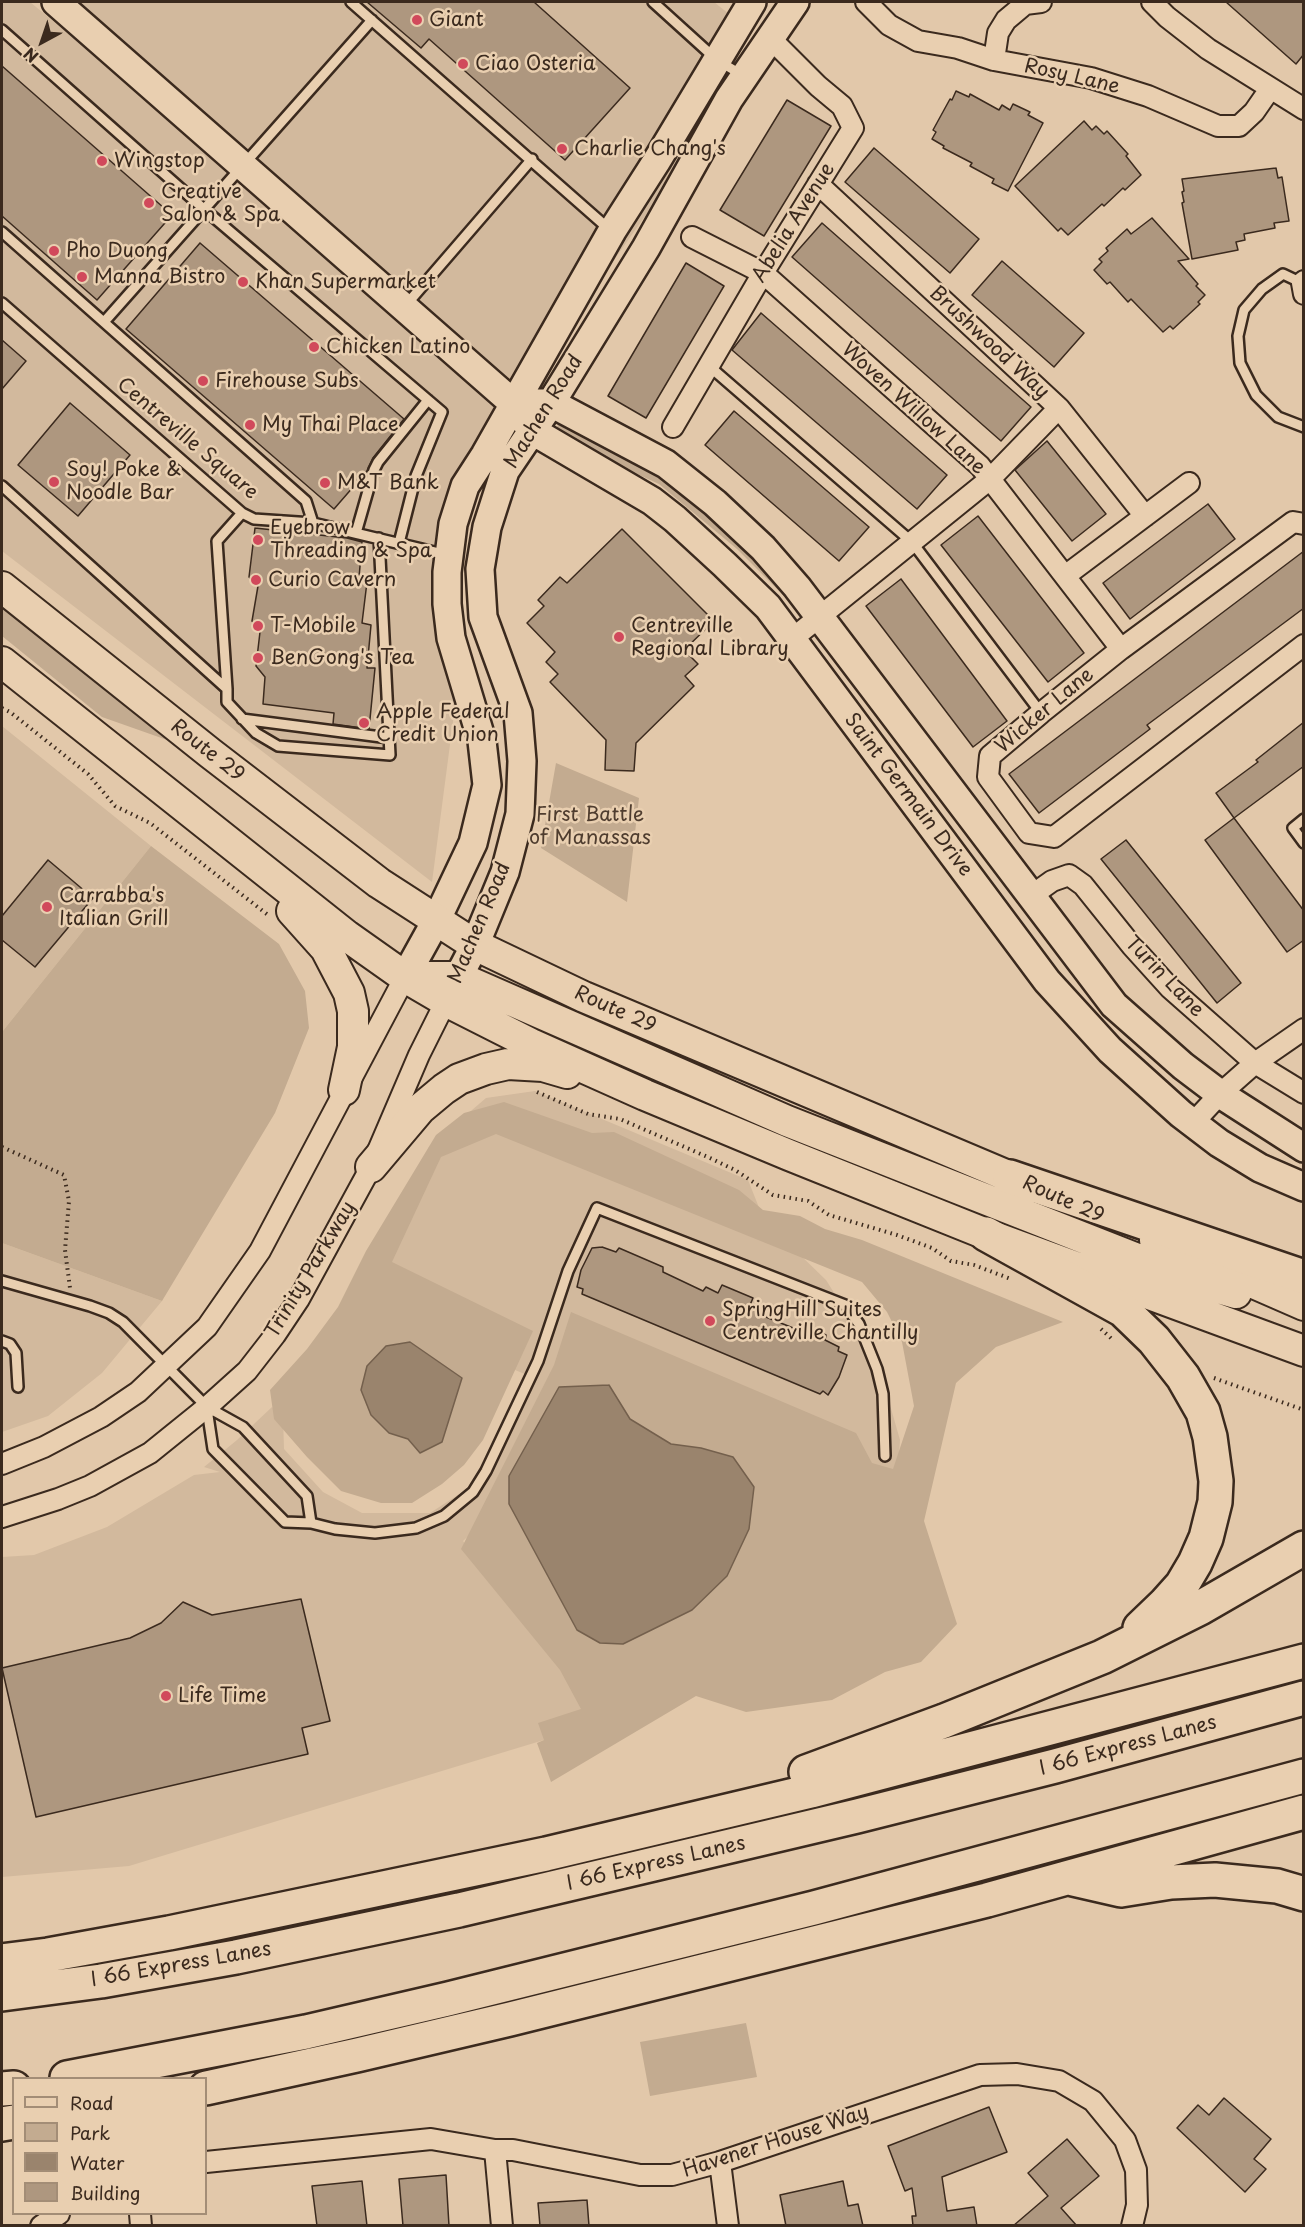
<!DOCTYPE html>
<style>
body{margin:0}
#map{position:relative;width:1305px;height:2227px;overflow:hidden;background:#e2c8aa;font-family:"Playpen Sans",sans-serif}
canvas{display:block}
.frame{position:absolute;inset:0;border:3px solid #3b2a1e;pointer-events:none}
.legend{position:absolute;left:12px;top:2077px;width:195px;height:138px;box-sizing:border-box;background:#e9cfb0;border:2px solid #a38d76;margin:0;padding:8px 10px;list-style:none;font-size:18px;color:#3b2a1e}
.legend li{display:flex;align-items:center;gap:12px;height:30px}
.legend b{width:30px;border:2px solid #a38d76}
.north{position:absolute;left:12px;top:12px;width:60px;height:60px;-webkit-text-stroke:4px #e9cfb0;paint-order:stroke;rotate:220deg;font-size:16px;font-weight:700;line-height:24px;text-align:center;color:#3b2a1e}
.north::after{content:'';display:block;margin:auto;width:21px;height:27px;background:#3b2a1e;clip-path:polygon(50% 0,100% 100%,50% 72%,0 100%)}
</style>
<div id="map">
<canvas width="1305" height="2227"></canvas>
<div class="frame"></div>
<ul class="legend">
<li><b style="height:8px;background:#e9cfb0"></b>Road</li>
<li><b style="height:16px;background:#c3ab90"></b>Park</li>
<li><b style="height:16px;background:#9a846d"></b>Water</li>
<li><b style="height:16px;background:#ae977f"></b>Building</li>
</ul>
<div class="north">N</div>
</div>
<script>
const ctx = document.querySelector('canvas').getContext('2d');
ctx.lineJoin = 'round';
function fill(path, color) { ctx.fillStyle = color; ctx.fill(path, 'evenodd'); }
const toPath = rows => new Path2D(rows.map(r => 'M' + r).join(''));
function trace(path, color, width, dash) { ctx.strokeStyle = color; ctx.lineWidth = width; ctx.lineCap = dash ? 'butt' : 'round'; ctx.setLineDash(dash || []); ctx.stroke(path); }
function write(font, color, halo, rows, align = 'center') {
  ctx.font = font + ' "Playpen Sans",sans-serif'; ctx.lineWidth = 5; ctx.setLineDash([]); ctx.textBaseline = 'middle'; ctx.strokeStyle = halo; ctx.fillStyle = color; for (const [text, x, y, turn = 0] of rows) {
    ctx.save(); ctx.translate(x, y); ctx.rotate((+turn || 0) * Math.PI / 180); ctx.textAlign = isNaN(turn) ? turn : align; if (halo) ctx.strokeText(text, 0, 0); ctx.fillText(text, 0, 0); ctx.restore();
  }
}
const built = toPath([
 [2,2,30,2,489,382,56,2,714,2,729,14,744,76,513,403,449,555,460,668,432,882,2,551],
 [2,726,151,846,2,1032],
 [535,1091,748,1180,764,1220,826,1280,878,1363,900,1440,896,1499,500,1507,463,1541,614,1727,590,1726,129,1866,2,1877,2,1557,34,1555,107,1527,194,1475,220,1472,204,1467,237,1440,272,1407,283,1417,284,1449,323,1492,362,1513,430,1513,481,1480,534,1378,348,1299,429,1147,486,1098],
 [2,1243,162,1301,102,1373,48,1416,2,1432]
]);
const green = toPath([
 [561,421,632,459,664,479,699,506,739,541,794,601,792,604,737,549,659,484,569,443,557,433,556,428],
 [2,605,170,741,102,717,2,636],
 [556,763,639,798,627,902,541,848],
 [151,846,279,944,305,991,309,1028,275,1113,162,1301,2,1243,2,1032],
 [504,1102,592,1133,614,1132,739,1190,763,1210,800,1216,825,1229,862,1240,1063,1322,996,1347,956,1383,924,1521,957,1624,921,1662,885,1672,832,1700,746,1712,696,1696,551,1782,537,1743,544,1740,538,1723,581,1709,560,1670,461,1549,554,1365,571,1312,856,1433,872,1463,893,1469,914,1406,902,1342,887,1312,862,1282,496,1134,441,1157,392,1262,533,1331,483,1440,464,1465,442,1484,412,1503,381,1503,341,1491,307,1457,274,1419,270,1390,307,1349,338,1307,366,1251,436,1135,464,1113],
 [410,1342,462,1378,408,1439,389,1433,386,1346],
 [609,1385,630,1419,671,1444,701,1448,733,1457,600,1643,577,1630,509,1504],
 [746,2023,757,2077,650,2096,640,2042]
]);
const water = toPath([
 [410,1342,462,1378,442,1442,420,1453,408,1439,389,1433,371,1415,361,1390,367,1366,386,1346,410,1342],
 [609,1385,630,1419,671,1444,701,1448,733,1457,754,1487,749,1529,727,1576,692,1610,623,1644,600,1643,577,1630,509,1504,509,1476,559,1387,609,1385]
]);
const building = toPath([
 [367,2,534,2,630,88,565,160,429,39,421,48,367,2],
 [1226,2,1304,2,1304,54,1296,64,1226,2],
 [2,66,172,215,97,300,2,216,2,66],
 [956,91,969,97,970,94,999,110,1002,105,1010,110,1013,104,1030,112,1028,115,1043,123,1008,191,992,183,994,179,970,166,972,163,943,148,944,146,932,139,936,132,933,130,950,99,952,100,956,91],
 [787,100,831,126,764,236,720,210,787,100],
 [1084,121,1092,130,1096,126,1104,134,1107,131,1128,154,1126,156,1141,175,1125,190,1123,188,1104,206,1102,204,1068,235,1061,228,1058,231,1015,186,1084,121],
 [874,148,979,239,950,273,845,182,874,148],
 [1276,168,1278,178,1282,177,1289,221,1274,223,1275,228,1244,234,1245,240,1236,242,1238,250,1192,259,1182,203,1184,202,1182,192,1184,191,1182,179,1276,168],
 [1152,218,1189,259,1178,261,1198,284,1196,286,1205,295,1198,302,1200,304,1173,329,1170,326,1163,332,1131,299,1128,302,1110,282,1107,284,1094,270,1102,262,1099,259,1108,251,1106,248,1127,229,1131,234,1152,218],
 [822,223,1031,407,1001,441,792,257,822,223],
 [200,243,404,419,373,458,367,471,334,509,126,329,200,243],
 [1002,261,1084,333,1054,367,972,295,1002,261],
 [686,263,724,286,646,418,608,396,686,263],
 [761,313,947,475,917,509,732,350,761,313],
 [2,340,26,361,2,389,2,340],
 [70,403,130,455,78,516,18,465,70,403],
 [734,411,869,527,839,561,705,445,734,411],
 [1047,441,1106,514,1072,541,1015,470,1047,441],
 [1208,504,1235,539,1130,619,1103,583,1208,504],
 [978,516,1084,653,1048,682,941,545,978,516],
 [255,528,347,538,362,542,359,578,367,582,362,623,371,625,367,668,375,668,369,729,333,724,334,713,263,704,265,677,256,666,260,632,252,621,258,586,249,577,255,528],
 [622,529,714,621,684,650,698,664,685,676,694,686,636,743,634,771,605,770,606,740,550,682,558,674,546,662,555,652,527,623,544,606,538,600,560,577,567,583,622,529],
 [1304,551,1304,608,1147,725,1150,729,1039,813,1009,774,1304,551],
 [901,579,1007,721,973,747,866,606,901,579],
 [1304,722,1304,766,1234,818,1216,793,1258,762,1256,760,1304,722],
 [1234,818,1304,911,1304,940,1287,952,1205,840,1234,818],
 [1126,840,1241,983,1217,1003,1101,859,1126,840],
 [48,860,93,898,35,967,2,940,2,916,48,860],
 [602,1247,616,1252,619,1248,663,1267,663,1272,703,1291,706,1287,718,1293,722,1285,753,1298,750,1305,763,1310,761,1315,803,1332,806,1326,826,1335,825,1340,839,1347,838,1351,847,1355,839,1377,828,1395,823,1391,820,1394,582,1294,583,1289,577,1287,581,1270,592,1248,602,1247],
 [301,1599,330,1721,302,1728,308,1754,36,1817,2,1668,130,1638,161,1623,183,1602,212,1615,301,1599],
 [1224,2098,1271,2139,1254,2159,1266,2169,1245,2192,1177,2128,1198,2105,1209,2115,1224,2098],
 [989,2107,1007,2152,942,2177,947,2211,974,2207,977,2226,913,2226,912,2216,916,2216,912,2188,905,2191,888,2146,989,2107],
 [1067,2139,1099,2176,1061,2208,1077,2226,1013,2226,1048,2196,1028,2173,1067,2139],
 [446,2175,449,2226,403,2226,399,2179,446,2175],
 [362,2181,367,2226,317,2226,312,2186,362,2181],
 [843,2181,848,2206,858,2204,863,2226,786,2226,780,2195,843,2181],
 [587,2200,589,2226,540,2226,538,2203,587,2200]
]);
const path = toPath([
 [2,708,10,712,88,774,115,806,150,823,268,915],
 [537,1092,588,1114,620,1119,710,1158,735,1170,773,1195,808,1201,829,1215,897,1235,932,1248,951,1261,974,1265,1011,1279],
 [2,1147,64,1175,69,1201,65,1250,70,1288],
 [1101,1329,1113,1340],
 [1214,1378,1304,1410]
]);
const lane = toPath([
 [351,2,610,230],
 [653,2,717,60,742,75],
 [2,30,205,210,442,412,416,476,399,543],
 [2,232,306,501,313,523],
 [1302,283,1283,274,1262,289,1244,310,1238,336,1240,363,1256,395,1278,417,1304,427],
 [2,303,242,513,254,519,313,523,447,555],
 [406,305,532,159],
 [104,322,372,20],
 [709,366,912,542,1041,713],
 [2,486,227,689,227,702,256,733,278,746,390,755,379,538],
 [356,533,374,470,378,462,428,400],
 [227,689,217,541,242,513],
 [242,719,389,738],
 [1304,819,1293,828,1304,843],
 [2,1281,90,1306,109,1313,123,1322,207,1407,243,1427,307,1496,311,1523],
 [2,1341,10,1344,16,1353,18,1387],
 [207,1409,213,1449,285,1522,311,1523,335,1529,375,1533,416,1528,444,1516,473,1492,486,1471,538,1361,568,1271,597,1208,845,1305,859,1324,877,1369,883,1394,885,1456]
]);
const street = toPath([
 [866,2,889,25,918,41,958,48,994,60,1091,78,1148,96,1218,126,1239,126,1254,112,1270,89],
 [1152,2,1167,17,1208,49,1304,109],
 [994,60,998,33,1006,20,1025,4,1041,2],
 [818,184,1059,408,1145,516],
 [692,237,763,273,980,466,1121,649],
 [1304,281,1302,283,1304,294],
 [673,427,763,273,853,128,842,106,818,86,769,37],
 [1304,524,1293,522,1121,649,1041,713,990,756,988,777,1029,833,1054,837,1304,645],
 [1065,576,1189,483],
 [792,639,990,479,1059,408],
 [1031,896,1052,881,1069,875,1083,885,1132,946,1170,988,1255,1063,1304,1093],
 [1193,1123,1220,1094,1255,1063,1304,1029],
 [2,1464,44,1447,101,1417,138,1392,207,1327,260,1251,405,977],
 [2,1517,58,1499,90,1486,150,1453,207,1407,247,1371,275,1335,299,1299,371,1167,419,1055,446,1001],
 [495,2150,502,2226],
 [206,2162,431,2139,495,2150,513,2150,640,2175,672,2175,720,2162,980,2075,1017,2074,1059,2081,1093,2101,1125,2140,1136,2170,1137,2205,1132,2226],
 [720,2162,728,2226],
 [140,2214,141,2226],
 [41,2226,59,2214]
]);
const secondary = toPath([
 [56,2,513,403,531,430,652,501,675,519,725,565,768,607,1047,981,1110,1050,1181,1114,1219,1143,1260,1168,1304,1187],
 [513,403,551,403,666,464,715,503,763,548,797,587,1114,1005,1183,1066,1220,1094,1304,1148],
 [405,977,436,921,473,843,487,785,482,741,451,638,447,604,447,572,453,524,465,486,485,455,612,231,656,162,752,2],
 [449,995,475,945,489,911,505,872,520,814,522,761,518,713,483,617,480,569,487,527,505,471,551,403,646,248,729,99,795,2]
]);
const primary = toPath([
 [2,587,210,753,379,883,475,945,584,997,1034,1187],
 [2,662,347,936,405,977,446,1001,531,1044,645,1095,789,1155,986,1234,1304,1351],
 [292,911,326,949,349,993,353,1011,353,1047,344,1090],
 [405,977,458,977,787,1121,1188,1279,1236,1293],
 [371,1167,420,1109,444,1089,459,1079,486,1069,508,1064,543,1066,567,1073],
 [1155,1240,1304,1305]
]);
const highway = toPath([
 [1010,1177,1304,1277],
 [986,1234,1123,1310,1154,1340,1183,1377,1203,1412,1210,1437,1216,1481,1215,1502,1206,1538,1195,1563,1182,1585,1165,1604,1140,1628],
 [806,1772,944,1721,1102,1657,1200,1608,1304,1548],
 [1073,1879,1121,1890,1171,1882,1215,1880,1277,1886,1304,1894],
 [2,1961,48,1955,169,1933,546,1854,811,1791,1304,1661],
 [2,1994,101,1981,236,1957,459,1910,857,1816,1055,1766,1304,1698],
 [67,2078,306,2032,448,1999,814,1908,1304,1776],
 [206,2088,357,2055,510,2019,987,1900,1304,1812],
 [2,2089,14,2088],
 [2,2124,14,2122]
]);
const markers = [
 [417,20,6,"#d1495b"],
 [463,64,6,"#d1495b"],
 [562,149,6,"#d1495b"],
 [102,161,6,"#d1495b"],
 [149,203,6,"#d1495b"],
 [54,251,6,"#d1495b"],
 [82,277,6,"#d1495b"],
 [243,282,6,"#d1495b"],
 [314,347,6,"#d1495b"],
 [203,381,6,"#d1495b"],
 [250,425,6,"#d1495b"],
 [54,482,6,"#d1495b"],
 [325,483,6,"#d1495b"],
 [258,540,6,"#d1495b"],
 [256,580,6,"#d1495b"],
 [258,626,6,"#d1495b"],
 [619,637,6,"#d1495b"],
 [258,658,6,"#d1495b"],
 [364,723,6,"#d1495b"],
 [47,907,6,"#d1495b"],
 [710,1321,6,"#d1495b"],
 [166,1696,6,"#d1495b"]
];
const poiNames = [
 ["Giant",429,20],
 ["Ciao Osteria",475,64],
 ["Charlie Chang's",574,149],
 ["Wingstop",114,161],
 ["Creative",161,192],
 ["Salon & Spa",161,215],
 ["Pho Duong",66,251],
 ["Manna Bistro",94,277],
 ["Khan Supermarket",255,282],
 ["Chicken Latino",326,347],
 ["Firehouse Subs",215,381],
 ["My Thai Place",262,425],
 ["Soy! Poke &",66,470],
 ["Noodle Bar",66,493],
 ["M&T Bank",337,483],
 ["Eyebrow",270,528],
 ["Threading & Spa",270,551],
 ["Curio Cavern",268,580],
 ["T-Mobile",270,626],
 ["Centreville",631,626],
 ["Regional Library",631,649],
 ["BenGong's Tea",270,658],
 ["Apple Federal",376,712],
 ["Credit Union",376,735],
 ["Carrabba's",59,896],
 ["Italian Grill",59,919],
 ["SpringHill Suites",722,1310],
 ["Centreville Chantilly",722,1333],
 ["Life Time",178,1696]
];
const streetNames = [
 ["Rosy Lane",1072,77,13],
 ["Abelia Avenue",794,223,-58],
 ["Brushwood Way",989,343,43],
 ["Woven Willow Lane",913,409,42],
 ["Machen Road",544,412,-58],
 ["Centreville Square",187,439,40],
 ["Wicker Lane",1045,711,-40],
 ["Route 29",207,751,38],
 ["Saint Germain Drive",908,795,53],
 ["Machen Road",480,923,-67],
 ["Turin Lane",1164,977,46],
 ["Route 29",615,1010,24],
 ["Route 29",1063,1200,24],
 ["Trinity Parkway",311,1270,-59],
 ["I 66 Express Lanes",1128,1746,-15],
 ["I 66 Express Lanes",656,1864,-13],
 ["I 66 Express Lanes",181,1965,-10],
 ["Havener House Way",776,2142,-18]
];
const parkNames = [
 ["First Battle",590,815],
 ["of Manassas",590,838]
];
fill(built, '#d2b99d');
fill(green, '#c3ab90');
fill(water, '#9a846d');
trace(water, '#74604d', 1.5);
fill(building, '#ae977f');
trace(building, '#3b2a1e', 1.5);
trace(lane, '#3b2a1e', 14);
trace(street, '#3b2a1e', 24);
trace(secondary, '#3b2a1e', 32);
trace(primary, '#3b2a1e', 34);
trace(highway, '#3b2a1e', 38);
trace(path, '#3b2a1e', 4, [1.5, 4.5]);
trace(lane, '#e9cfb0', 9);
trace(street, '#e9cfb0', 20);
trace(secondary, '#e9cfb0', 27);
trace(primary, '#e9cfb0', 30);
trace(highway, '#e9cfb0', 33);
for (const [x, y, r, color] of markers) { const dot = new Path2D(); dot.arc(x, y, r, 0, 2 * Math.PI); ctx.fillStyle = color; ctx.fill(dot); trace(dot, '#e9cfb0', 2); }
write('20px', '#3b2a1e', '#e9cfb0', poiNames, 'left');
write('20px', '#3b2a1e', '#e9cfb0', streetNames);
write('20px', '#4f3d2f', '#e9cfb0', parkNames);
</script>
